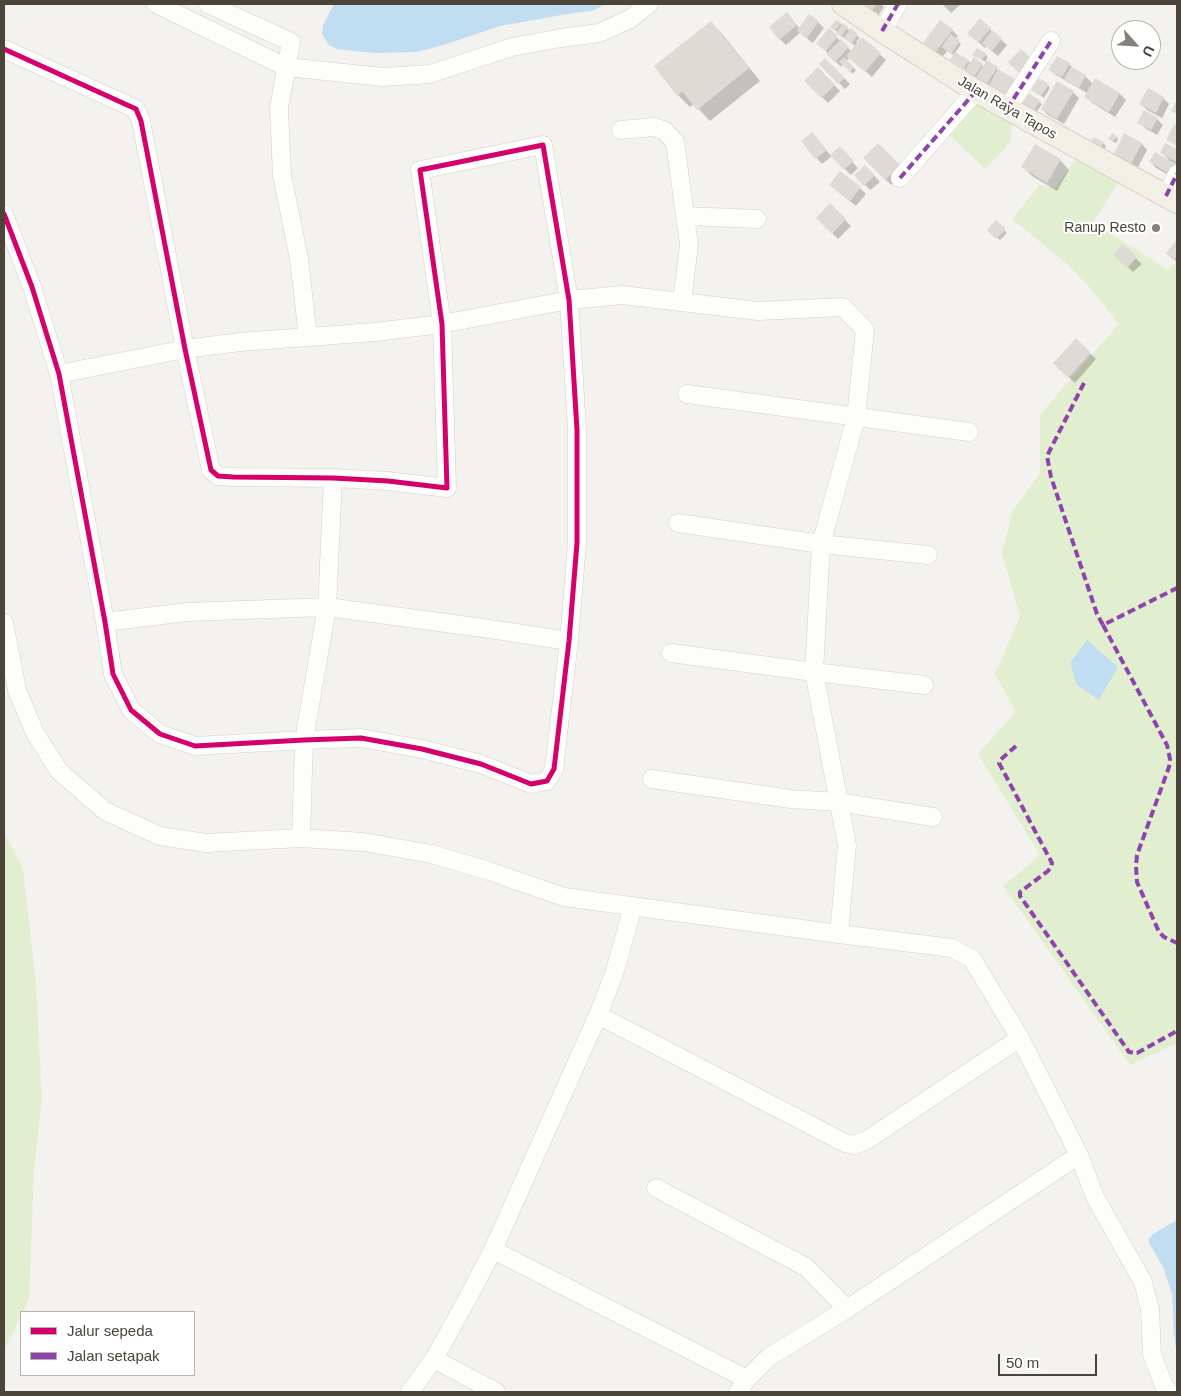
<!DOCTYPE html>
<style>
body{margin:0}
#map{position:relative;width:1181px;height:1396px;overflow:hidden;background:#f4f2ee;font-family:Helvetica,sans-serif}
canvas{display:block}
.frame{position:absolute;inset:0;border:5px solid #4b4439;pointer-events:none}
.legend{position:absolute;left:20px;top:1311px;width:175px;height:65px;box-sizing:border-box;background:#fff;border:1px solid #b7b4b0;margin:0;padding:6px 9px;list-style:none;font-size:15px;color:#4b4439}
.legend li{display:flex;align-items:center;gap:10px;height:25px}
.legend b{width:25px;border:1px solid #b7b4b0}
.north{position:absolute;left:1111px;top:20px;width:50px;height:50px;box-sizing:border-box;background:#fff;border:1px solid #b7b4b0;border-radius:50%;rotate:116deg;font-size:14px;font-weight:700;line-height:20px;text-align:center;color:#4b4439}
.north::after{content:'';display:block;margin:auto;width:18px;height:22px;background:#868178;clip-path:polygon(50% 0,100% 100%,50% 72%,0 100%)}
.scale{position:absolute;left:998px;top:1354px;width:99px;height:22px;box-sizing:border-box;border:2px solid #4b4439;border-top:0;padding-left:6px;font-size:15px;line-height:18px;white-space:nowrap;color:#4b4439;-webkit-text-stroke:4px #fff;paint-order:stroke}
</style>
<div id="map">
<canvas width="1181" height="1396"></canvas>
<div class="frame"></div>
<ul class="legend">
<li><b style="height:6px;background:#d6006c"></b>Jalur sepeda</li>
<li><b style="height:6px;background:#8e44ad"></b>Jalan setapak</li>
</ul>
<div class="north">U</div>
<div class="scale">50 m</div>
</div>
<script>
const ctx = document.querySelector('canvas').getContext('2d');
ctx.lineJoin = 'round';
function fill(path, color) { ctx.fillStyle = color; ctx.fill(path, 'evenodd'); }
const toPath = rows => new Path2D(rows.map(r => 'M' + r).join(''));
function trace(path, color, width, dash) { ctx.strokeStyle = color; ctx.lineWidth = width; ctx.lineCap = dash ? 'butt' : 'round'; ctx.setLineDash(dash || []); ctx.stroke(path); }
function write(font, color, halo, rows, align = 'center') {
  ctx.font = font + ' Helvetica,sans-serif'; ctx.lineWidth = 4; ctx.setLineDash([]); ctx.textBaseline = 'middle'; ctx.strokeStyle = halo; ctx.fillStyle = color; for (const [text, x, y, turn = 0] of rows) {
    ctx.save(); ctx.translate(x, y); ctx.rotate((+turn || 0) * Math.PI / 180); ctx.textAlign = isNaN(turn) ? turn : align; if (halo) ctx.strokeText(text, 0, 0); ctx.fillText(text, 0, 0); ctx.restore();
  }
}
const green = toPath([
 [975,99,1012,121,1011,140,1005,149,985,169,946,132],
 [1079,154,1123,176,1093,222,1168,270,1177,261,1177,1043,1130,1065,1003,886,1040,855,978,754,1016,712,995,674,1020,616,1002,553,1012,512,1040,473,1040,415,1062,389,1119,324,1090,288,1066,263,1012,219,1040,185,1055,188],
 [4,832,23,869,36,983,42,1100,34,1170,29,1299,23,1312,21,1312,21,1316,4,1352]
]);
const water = toPath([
 [334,4,606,4,592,11,573,13,500,26,444,45,416,52,375,53,337,49,329,45,322,34,323,25],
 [1087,640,1118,667,1099,700,1077,685,1070,663],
 [1177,1220,1177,1358,1174,1334,1172,1294,1163,1267,1149,1243,1149,1239,1153,1234]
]);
const shadow = toPath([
 [854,4,881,4,884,7,875,20],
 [942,4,961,4,951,13],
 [793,20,800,29,818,22,824,28,813,43,800,33,786,45,780,39],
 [980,20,1007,45,998,56,986,46,985,48,975,39],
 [837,21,860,38,856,42,858,43,862,38,886,60,872,77,850,58,846,61,856,70,853,74,843,64,841,67,824,49,829,30,851,51,855,46,845,37,844,38,840,35,832,27],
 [711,22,723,35,760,81,710,121,694,104,690,107,678,95],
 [952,30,958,36,955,39,961,44,955,53,971,63,982,65,984,67,988,62,1002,73,990,94,966,70,952,60,954,55,947,51,941,59,929,50],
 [985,54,988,57,985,62,977,57],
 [825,59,850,84,845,89,820,64],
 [1069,64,1076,71,1085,76,1093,84,1096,79,1120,94,1126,100,1115,117,1091,102,1085,96,1087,93,1068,82,1056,75,1050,70],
 [818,69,840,91,828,103,806,81],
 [1048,85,1050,88,1044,98,1035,92],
 [1073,92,1079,98,1064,124,1048,115,1042,109],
 [1163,98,1169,104,1162,118,1147,110,1141,104],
 [1039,102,1042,104,1035,114,1025,107],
 [1157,119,1163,125,1157,135,1145,128,1139,122],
 [1116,137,1118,139,1116,143,1112,141],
 [817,139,831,156,839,148,858,168,851,175,832,156,822,164,802,142],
 [1103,143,1106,146,1103,151,1091,144],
 [1142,144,1147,150,1137,169,1121,160,1115,154],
 [1166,144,1177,151,1177,164,1172,162,1177,167,1176,179,1156,168,1151,162,1169,160,1161,152],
 [878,145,905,172,891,185,865,158],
 [1035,146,1060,160,1069,170,1057,191,1032,176,1023,167],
 [865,166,880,182,870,190,856,175],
 [860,188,866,194,856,206,837,191],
 [830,205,851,226,838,239,817,218],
 [996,222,1007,233,1000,240,989,230],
 [1177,242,1177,262,1167,253],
 [1123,246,1142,264,1133,272,1115,255],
 [1076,340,1096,359,1075,383,1054,363]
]);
const building = toPath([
 [854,4,877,4,868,15],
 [787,12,797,25,779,40,769,27],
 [809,14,819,21,807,38,797,31],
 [980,18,991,28,978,43,967,33],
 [836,20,841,23,835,31,830,27],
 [940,20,953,29,934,54,922,44],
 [711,21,749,68,697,110,682,91,677,96,654,66],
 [843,23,848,27,841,37,836,33],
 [829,28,838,36,826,51,816,44],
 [851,28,858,34,851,44,844,38],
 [992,30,1002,38,992,51,982,44],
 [950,34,960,40,951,54,942,47],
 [862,37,881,53,865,72,846,56],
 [841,39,849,47,835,62,826,54],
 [977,48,986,53,982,60,972,55],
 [1021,49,1035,62,1022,76,1008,62],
 [955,52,969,60,964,68,950,60],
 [1057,56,1070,63,1062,77,1048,70],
 [844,57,854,67,850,72,839,62],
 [974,57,983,64,973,78,964,71],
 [825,58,845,78,838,84,819,64],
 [987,60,998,67,983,89,973,82],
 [818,67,835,85,821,98,804,81],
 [1071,67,1086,75,1079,88,1064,79],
 [998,69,1020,82,1010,100,988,87],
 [1039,78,1049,84,1041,96,1031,90],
 [1095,78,1120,93,1109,112,1084,97],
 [1057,81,1074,91,1057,119,1041,109],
 [1148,88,1164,97,1156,113,1139,104],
 [1029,93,1040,101,1032,113,1021,105],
 [1177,100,1177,114,1171,111],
 [1144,110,1158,118,1151,130,1137,123],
 [1174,124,1177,126,1177,146,1166,140],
 [812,132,827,150,815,159,801,141],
 [1112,133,1117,136,1113,142,1108,139],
 [1124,133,1142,143,1131,164,1114,154],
 [1094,137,1104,142,1100,150,1089,144],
 [878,143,900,165,885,180,863,158],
 [1165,143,1177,149,1177,162,1160,153],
 [1035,144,1061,159,1047,183,1021,167],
 [840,146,854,161,844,170,830,155],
 [1155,152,1176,164,1170,174,1149,162],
 [865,165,875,175,864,186,854,175],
 [840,171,861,187,850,201,829,185],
 [830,203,846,219,832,234,816,218],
 [996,220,1006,229,996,239,987,230],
 [1177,240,1177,256,1173,260,1166,253],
 [1123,244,1137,257,1127,268,1113,255],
 [1076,338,1091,353,1068,378,1053,363]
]);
const minor = toPath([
 [156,4,286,67,383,77,430,74,512,47,561,38,599,33,630,19,649,4],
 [208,4,291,42,279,108,282,175,299,259,308,337],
 [882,31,898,4],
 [4,49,136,109,141,121,185,349,211,470,218,476,233,477,333,478,388,481,447,488,442,324,420,170,543,145,569,300,577,430,577,543,569,641,554,769,547,781,531,784,481,764,422,749,361,738,304,740,195,746,160,734,131,710,113,674,105,622,59,374,32,287,4,214],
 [1007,109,1051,41],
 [621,130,654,127,665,131,675,142,689,245,682,302],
 [900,178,976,91],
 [1166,196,1177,174],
 [685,216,757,219],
 [59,374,185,349,240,342,375,332,442,324,569,300,622,295,758,311,843,307,865,330,856,418,821,544,814,672,847,845,839,934],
 [687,394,969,432],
 [678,523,821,544,928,555],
 [105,622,187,612,327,607,483,628,569,641],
 [4,623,17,690,35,733,59,771,105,811,160,836,206,843,301,838,364,842,431,854,489,871,564,897,839,934,952,948,972,959,1020,1038,1079,1155,1095,1197,1143,1282,1150,1309,1152,1354,1164,1386,1169,1392],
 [671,653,814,672,924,685],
 [652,779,791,799,838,802,933,817],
 [301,838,304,740,327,607,333,478],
 [598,1015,845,1143,854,1145,867,1140,1020,1038],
 [656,1188,806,1267,847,1309],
 [493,1250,747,1379],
 [434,1359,496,1392],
 [410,1392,434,1359,470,1294,493,1250,598,1015,614,974,633,907],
 [738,1392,747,1379,769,1357,847,1309,1079,1155]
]);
const major = toPath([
 [843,4,882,31,976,91,1177,202]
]);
const quiet = toPath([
 [882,31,898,4],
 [1007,109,1051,41],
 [900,178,976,91],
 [1166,196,1177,174],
 [1084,383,1047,456,1051,477,1097,614,1103,625,1177,588],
 [1103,625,1167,745,1170,759,1169,767,1137,855,1136,866,1137,882,1159,932,1164,937,1177,943],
 [1016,746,1000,760,999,763,1052,863,1051,867,1048,871,1020,892,1020,896,1129,1052,1137,1053,1177,1031]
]);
const cycleway = toPath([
 [4,49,136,109,141,121,185,349,211,470,218,476,233,477,333,478,388,481,447,488,442,324,420,170,543,145,569,300,577,430,577,543,569,641,554,769,547,781,531,784,481,764,422,749,361,738,304,740,195,746,160,734,131,710,113,674,105,622,59,374,32,287,4,214]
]);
const markers = [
 [1156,228,5,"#868178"]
];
const streetNames = [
 ["Jalan Raya Tapos",1007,108,30]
];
const poiNames = [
 ["Ranup Resto",1146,228]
];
fill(green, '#e1eecf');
fill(water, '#c0ddf1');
fill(shadow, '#0003');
fill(building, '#dedbd6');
trace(minor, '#d2d0cb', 19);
trace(major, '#d6cebb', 24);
trace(minor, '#fdfdfc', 18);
trace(major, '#f2efe6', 22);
trace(quiet, '#8e44ad', 4, [8, 4]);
trace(cycleway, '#d6006c', 5);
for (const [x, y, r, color] of markers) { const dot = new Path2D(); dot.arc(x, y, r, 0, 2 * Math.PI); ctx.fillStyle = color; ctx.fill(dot); trace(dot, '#fff', 2); }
write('14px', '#4b4439', '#fff', streetNames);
write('14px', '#4b4439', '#fff', poiNames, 'right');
</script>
